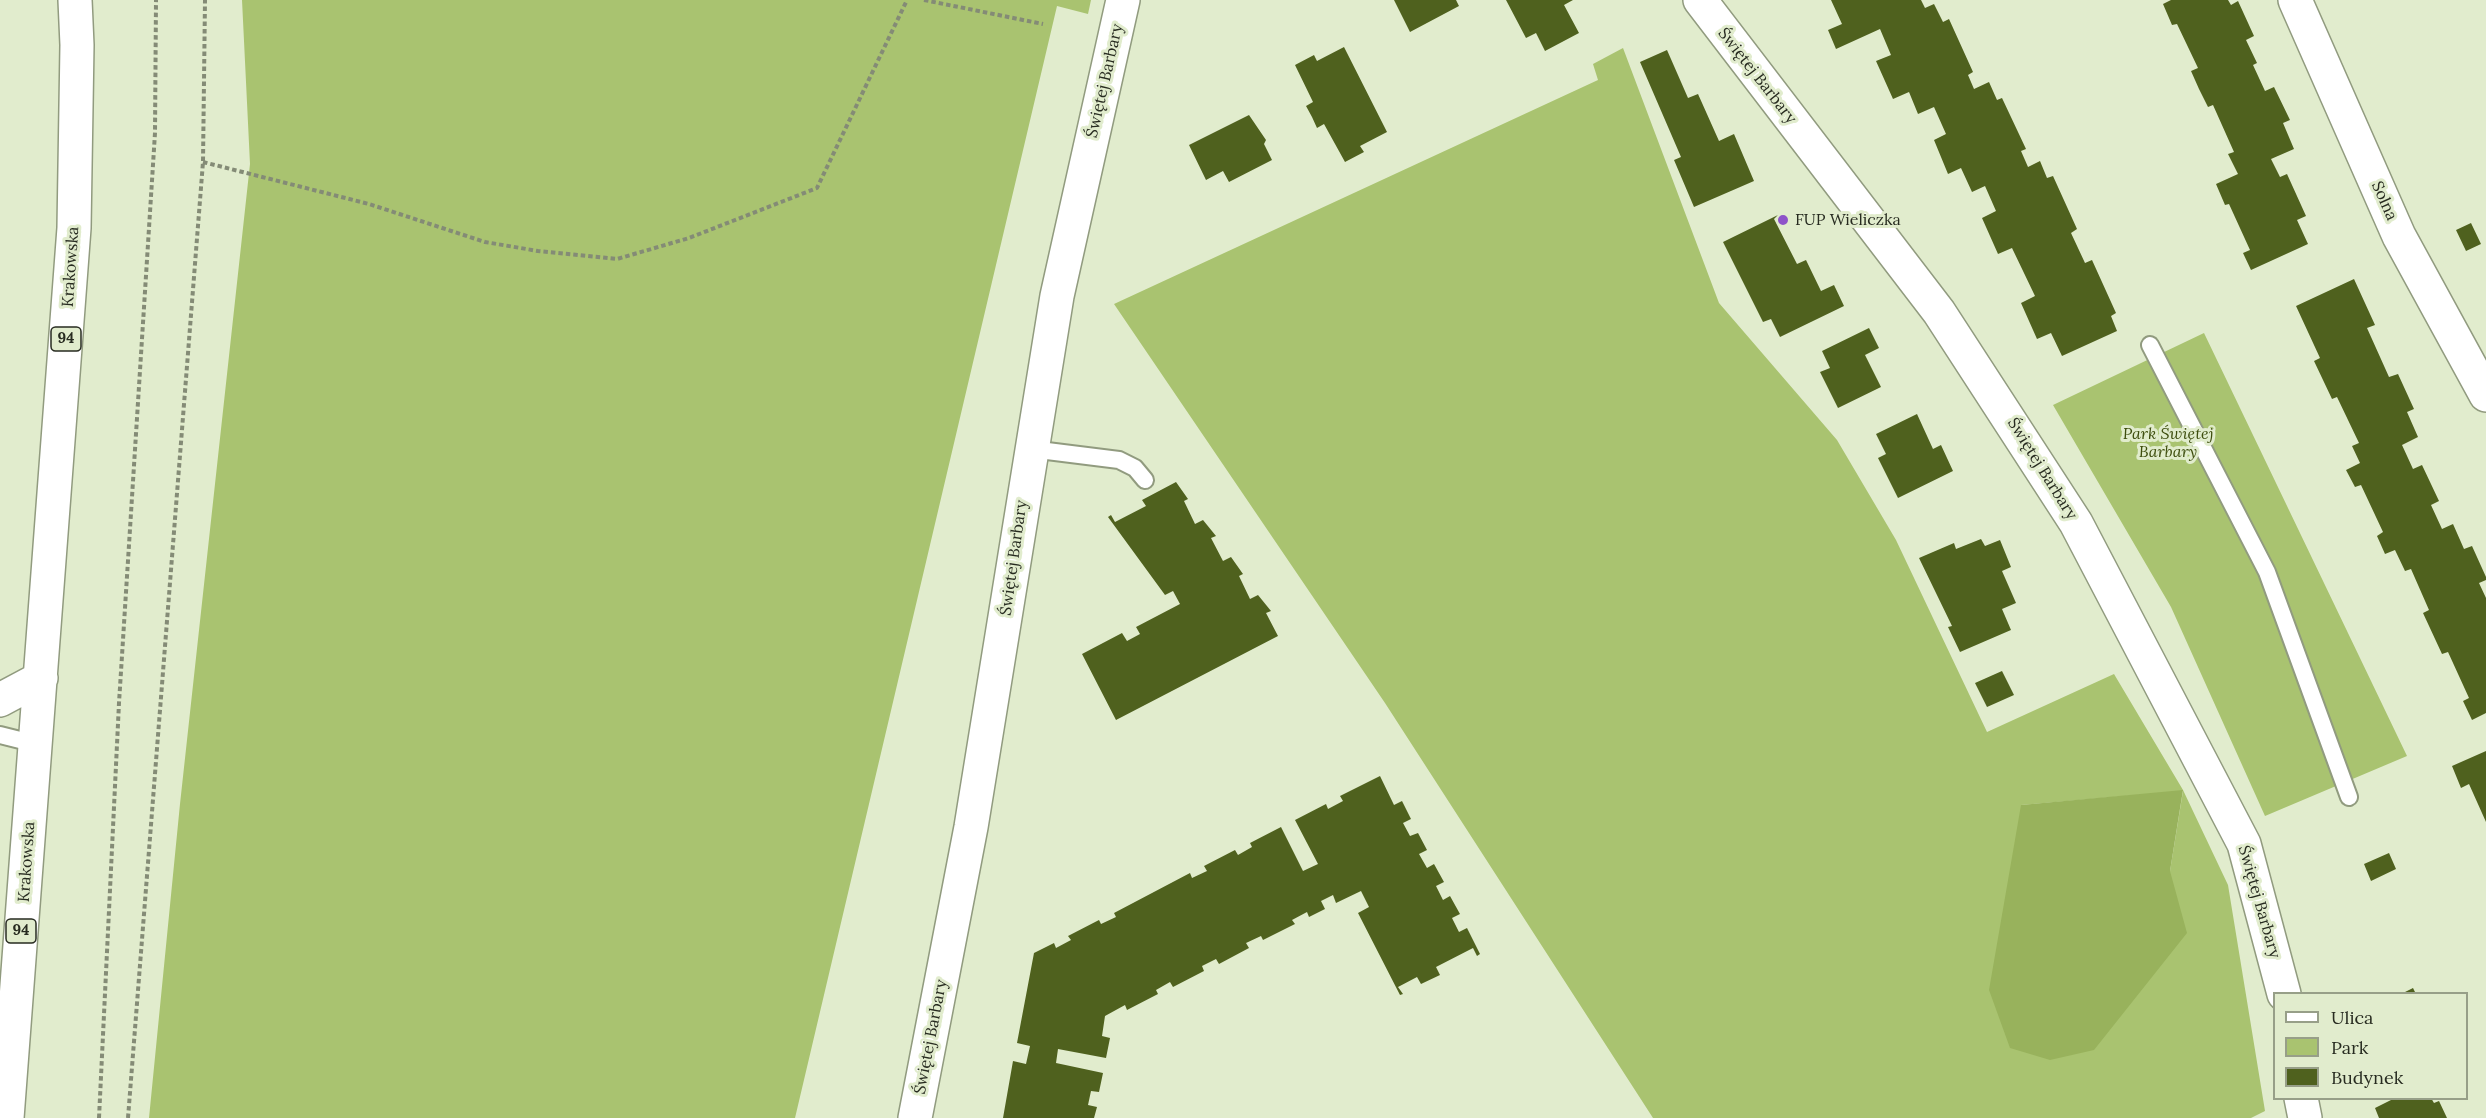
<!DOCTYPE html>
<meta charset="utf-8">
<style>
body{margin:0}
#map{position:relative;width:2486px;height:1118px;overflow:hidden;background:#e1eccd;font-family:Lora,serif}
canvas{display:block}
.legend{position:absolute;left:2273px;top:992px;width:195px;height:108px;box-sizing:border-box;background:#e1eccd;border:2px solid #979f88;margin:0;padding:8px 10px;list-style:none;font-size:18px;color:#272b20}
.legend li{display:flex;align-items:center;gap:12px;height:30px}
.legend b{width:30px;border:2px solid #979f88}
</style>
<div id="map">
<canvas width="2486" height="1118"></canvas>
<ul class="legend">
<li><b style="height:8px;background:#fff"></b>Ulica</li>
<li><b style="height:16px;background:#a9c370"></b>Park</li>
<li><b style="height:16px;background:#4f611e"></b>Budynek</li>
</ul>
</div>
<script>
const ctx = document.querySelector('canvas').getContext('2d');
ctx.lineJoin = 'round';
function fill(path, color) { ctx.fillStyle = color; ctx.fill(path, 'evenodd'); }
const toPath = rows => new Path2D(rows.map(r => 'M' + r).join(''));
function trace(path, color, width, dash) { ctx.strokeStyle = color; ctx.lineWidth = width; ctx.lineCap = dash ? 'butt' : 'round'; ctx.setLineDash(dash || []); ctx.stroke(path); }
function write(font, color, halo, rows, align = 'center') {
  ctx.font = font + ' Lora,serif'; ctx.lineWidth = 6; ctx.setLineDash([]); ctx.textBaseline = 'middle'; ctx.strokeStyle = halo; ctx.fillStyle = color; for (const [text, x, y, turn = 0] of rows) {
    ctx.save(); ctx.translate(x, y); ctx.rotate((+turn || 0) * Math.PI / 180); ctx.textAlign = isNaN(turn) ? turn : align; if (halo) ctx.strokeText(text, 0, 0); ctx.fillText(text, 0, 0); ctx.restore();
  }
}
const green = toPath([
 [242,0,1091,0,1088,14,1057,6,795,1118,149,1118,180,804,250,164],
 [1623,48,1719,303,1837,440,1896,540,1987,732,2114,674,2183,790,2228,885,2265,1111,2251,1118,1653,1118,1385,703,1114,304,1598,80,1593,64],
 [2183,791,2170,871,2021,805],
 [2204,333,2407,756,2265,816,2171,607,2053,405]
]);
const forest = toPath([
 [2183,790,2170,871,2187,933,2094,1050,2050,1060,2010,1048,1989,990,2021,805]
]);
const building = toPath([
 [1394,0,1456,0,1459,6,1410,32],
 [1506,0,1573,0,1564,5,1579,33,1545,51,1536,33,1526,38],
 [1831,0,1921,0,1925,8,1934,4,1943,22,1949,19,1973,72,1968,75,1974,89,1989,82,1997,100,2002,98,2026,149,2021,151,2028,167,2040,161,2047,178,2053,176,2077,229,2071,233,2085,263,2092,260,2116,313,2111,316,2117,331,2062,356,2051,333,2037,339,2021,303,2035,296,2012,248,1998,254,1982,218,1996,211,1985,186,1972,192,1961,168,1948,174,1934,140,1946,134,1934,107,1918,114,1909,92,1893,99,1876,61,1891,55,1880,29,1836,49,1828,30,1842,24],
 [2171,0,2228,0,2231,5,2238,1,2254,36,2246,40,2257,63,2253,65,2265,91,2274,87,2290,120,2283,123,2294,149,2271,159,2280,177,2287,174,2306,216,2297,220,2308,244,2251,270,2243,253,2250,250,2229,204,2225,205,2216,184,2238,174,2228,154,2234,152,2213,105,2208,107,2199,89,2191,71,2198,68,2177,24,2172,25,2163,4],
 [1344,47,1387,132,1360,146,1364,152,1345,162,1324,124,1317,128,1312,117,1306,106,1313,102,1295,65,1314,55,1317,61],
 [1667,50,1688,98,1698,94,1719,141,1734,134,1754,181,1694,207,1674,160,1681,157,1640,62],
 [1249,115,1266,140,1264,144,1272,160,1229,182,1223,171,1206,180,1189,145],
 [1778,215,1774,219,1797,264,1806,260,1821,291,1834,285,1844,306,1780,337,1771,319,1763,322,1723,242],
 [2471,223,2481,244,2466,251,2456,230],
 [2354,279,2375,325,2367,328,2389,377,2398,374,2414,409,2407,412,2418,437,2402,445,2413,469,2422,465,2439,501,2431,505,2442,529,2453,524,2464,549,2472,546,2486,577,2486,580,2479,583,2486,598,2486,713,2472,720,2463,701,2469,698,2448,652,2442,654,2423,613,2429,610,2411,569,2405,571,2395,550,2385,554,2377,536,2383,532,2361,485,2355,487,2346,470,2360,463,2352,446,2359,443,2337,397,2332,399,2314,361,2320,358,2296,306],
 [1869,328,1879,348,1865,355,1881,387,1838,408,1820,372,1830,368,1822,351],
 [1917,414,1933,449,1941,445,1953,471,1898,498,1878,458,1886,454,1876,434],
 [1176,482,1188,499,1184,501,1195,524,1203,520,1216,536,1211,538,1223,561,1231,557,1243,574,1239,576,1250,599,1258,595,1271,611,1266,613,1278,636,1116,720,1082,654,1122,633,1127,641,1140,634,1136,627,1180,604,1173,591,1165,595,1108,517,1111,515,1115,522,1146,506,1142,500],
 [1981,539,1985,546,2000,540,2011,567,2002,571,2016,603,2002,609,2011,630,1960,652,1948,627,1952,626,1919,558,1954,543,1956,549],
 [2002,671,2014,695,1987,707,1975,683],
 [2486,751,2486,822,2469,784,2461,788,2452,766],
 [1380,776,1394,805,1402,801,1411,819,1403,823,1410,836,1418,833,1427,850,1419,854,1427,868,1434,864,1444,882,1436,886,1443,900,1450,896,1460,914,1452,918,1459,932,1467,928,1480,954,1477,956,1473,948,1436,967,1440,975,1421,984,1417,977,1398,987,1403,994,1400,995,1358,913,1369,907,1361,891,1336,903,1333,895,1321,901,1325,909,1309,917,1307,912,1292,920,1295,924,1263,940,1261,936,1246,943,1249,948,1219,964,1216,959,1202,966,1204,971,1173,987,1170,982,1156,990,1158,994,1127,1010,1125,1005,1105,1016,1102,1036,1110,1038,1106,1058,1058,1049,1056,1063,1103,1073,1099,1092,1091,1091,1088,1105,1097,1107,1094,1118,1003,1118,1013,1061,1026,1064,1030,1046,1017,1043,1034,953,1054,943,1056,948,1071,940,1068,936,1099,920,1101,924,1116,917,1114,913,1190,873,1192,878,1207,871,1204,866,1235,850,1238,855,1252,847,1250,843,1281,827,1303,871,1318,864,1295,820,1326,804,1328,809,1343,801,1340,796],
 [2389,853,2396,869,2371,881,2364,864],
 [2413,988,2416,994,2401,994],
 [2395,1098,2431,1098,2434,1103,2439,1101,2447,1118,2379,1118,2375,1108]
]);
const path = toPath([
 [924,0,1043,24],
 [203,162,369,204,485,242,538,251,617,259,689,238,817,188,907,0],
 [99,1118,119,703,155,133,156,0],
 [128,1118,203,162,205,0]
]);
const lane = toPath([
 [2150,345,2267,572,2349,797],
 [1031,449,1119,460,1135,468,1145,480],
 [0,735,36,744]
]);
const street = toPath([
 [1700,0,1939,312,2076,523,2244,844,2284,994],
 [2295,0,2399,236,2486,395],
 [2301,1098,2305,1118]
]);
const secondary = toPath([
 [915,1118,971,827,1057,296,1123,0]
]);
const primary = toPath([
 [0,700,41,678],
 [7,1118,74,228,77,45,75,0]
]);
const markers = [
 [1783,220,6,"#8e53c9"]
];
const shields = [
 [66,339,30],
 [21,931,30]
];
const shieldNames = [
 ["94",66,339],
 ["94",21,931]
];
const streetNames = [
 ["Świętej Barbary",1757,76,52],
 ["Świętej Barbary",1105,81,-77],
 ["Solna",2384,201,66],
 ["Krakowska",71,267,-86],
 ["Świętej Barbary",2042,469,58],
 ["Świętej Barbary",1014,558,-82],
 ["Krakowska",27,862,-86],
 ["Świętej Barbary",2259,902,74],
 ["Świętej Barbary",931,1037,-79]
];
const poiNames = [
 ["FUP Wieliczka",1795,220]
];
const parkNames = [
 ["Park Świętej",2168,434],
 ["Barbary",2168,452]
];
fill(green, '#a9c370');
fill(forest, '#98b25c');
fill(building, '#4f611e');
trace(lane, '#919b7f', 20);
trace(street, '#919b7f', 36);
trace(secondary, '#919b7f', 36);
trace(primary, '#919b7f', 36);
trace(path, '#848b76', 4, [4.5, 3]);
trace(lane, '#fff', 16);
trace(street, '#fff', 33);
trace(secondary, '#fff', 33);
trace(primary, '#fff', 33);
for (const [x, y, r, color] of markers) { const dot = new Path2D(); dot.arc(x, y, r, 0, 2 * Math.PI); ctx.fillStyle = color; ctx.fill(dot); trace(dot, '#e1eccd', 2); }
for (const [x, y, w] of shields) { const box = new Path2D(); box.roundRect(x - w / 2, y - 12, w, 24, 4.5); ctx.fillStyle = '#e1eccd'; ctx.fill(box); trace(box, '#272b20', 1.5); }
write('bold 15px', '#272b20', null, shieldNames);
write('16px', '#272b20', '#e1eccd', streetNames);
write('16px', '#272b20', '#e1eccd', poiNames, 'left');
write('italic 16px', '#3d4d0d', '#e1eccd', parkNames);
</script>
